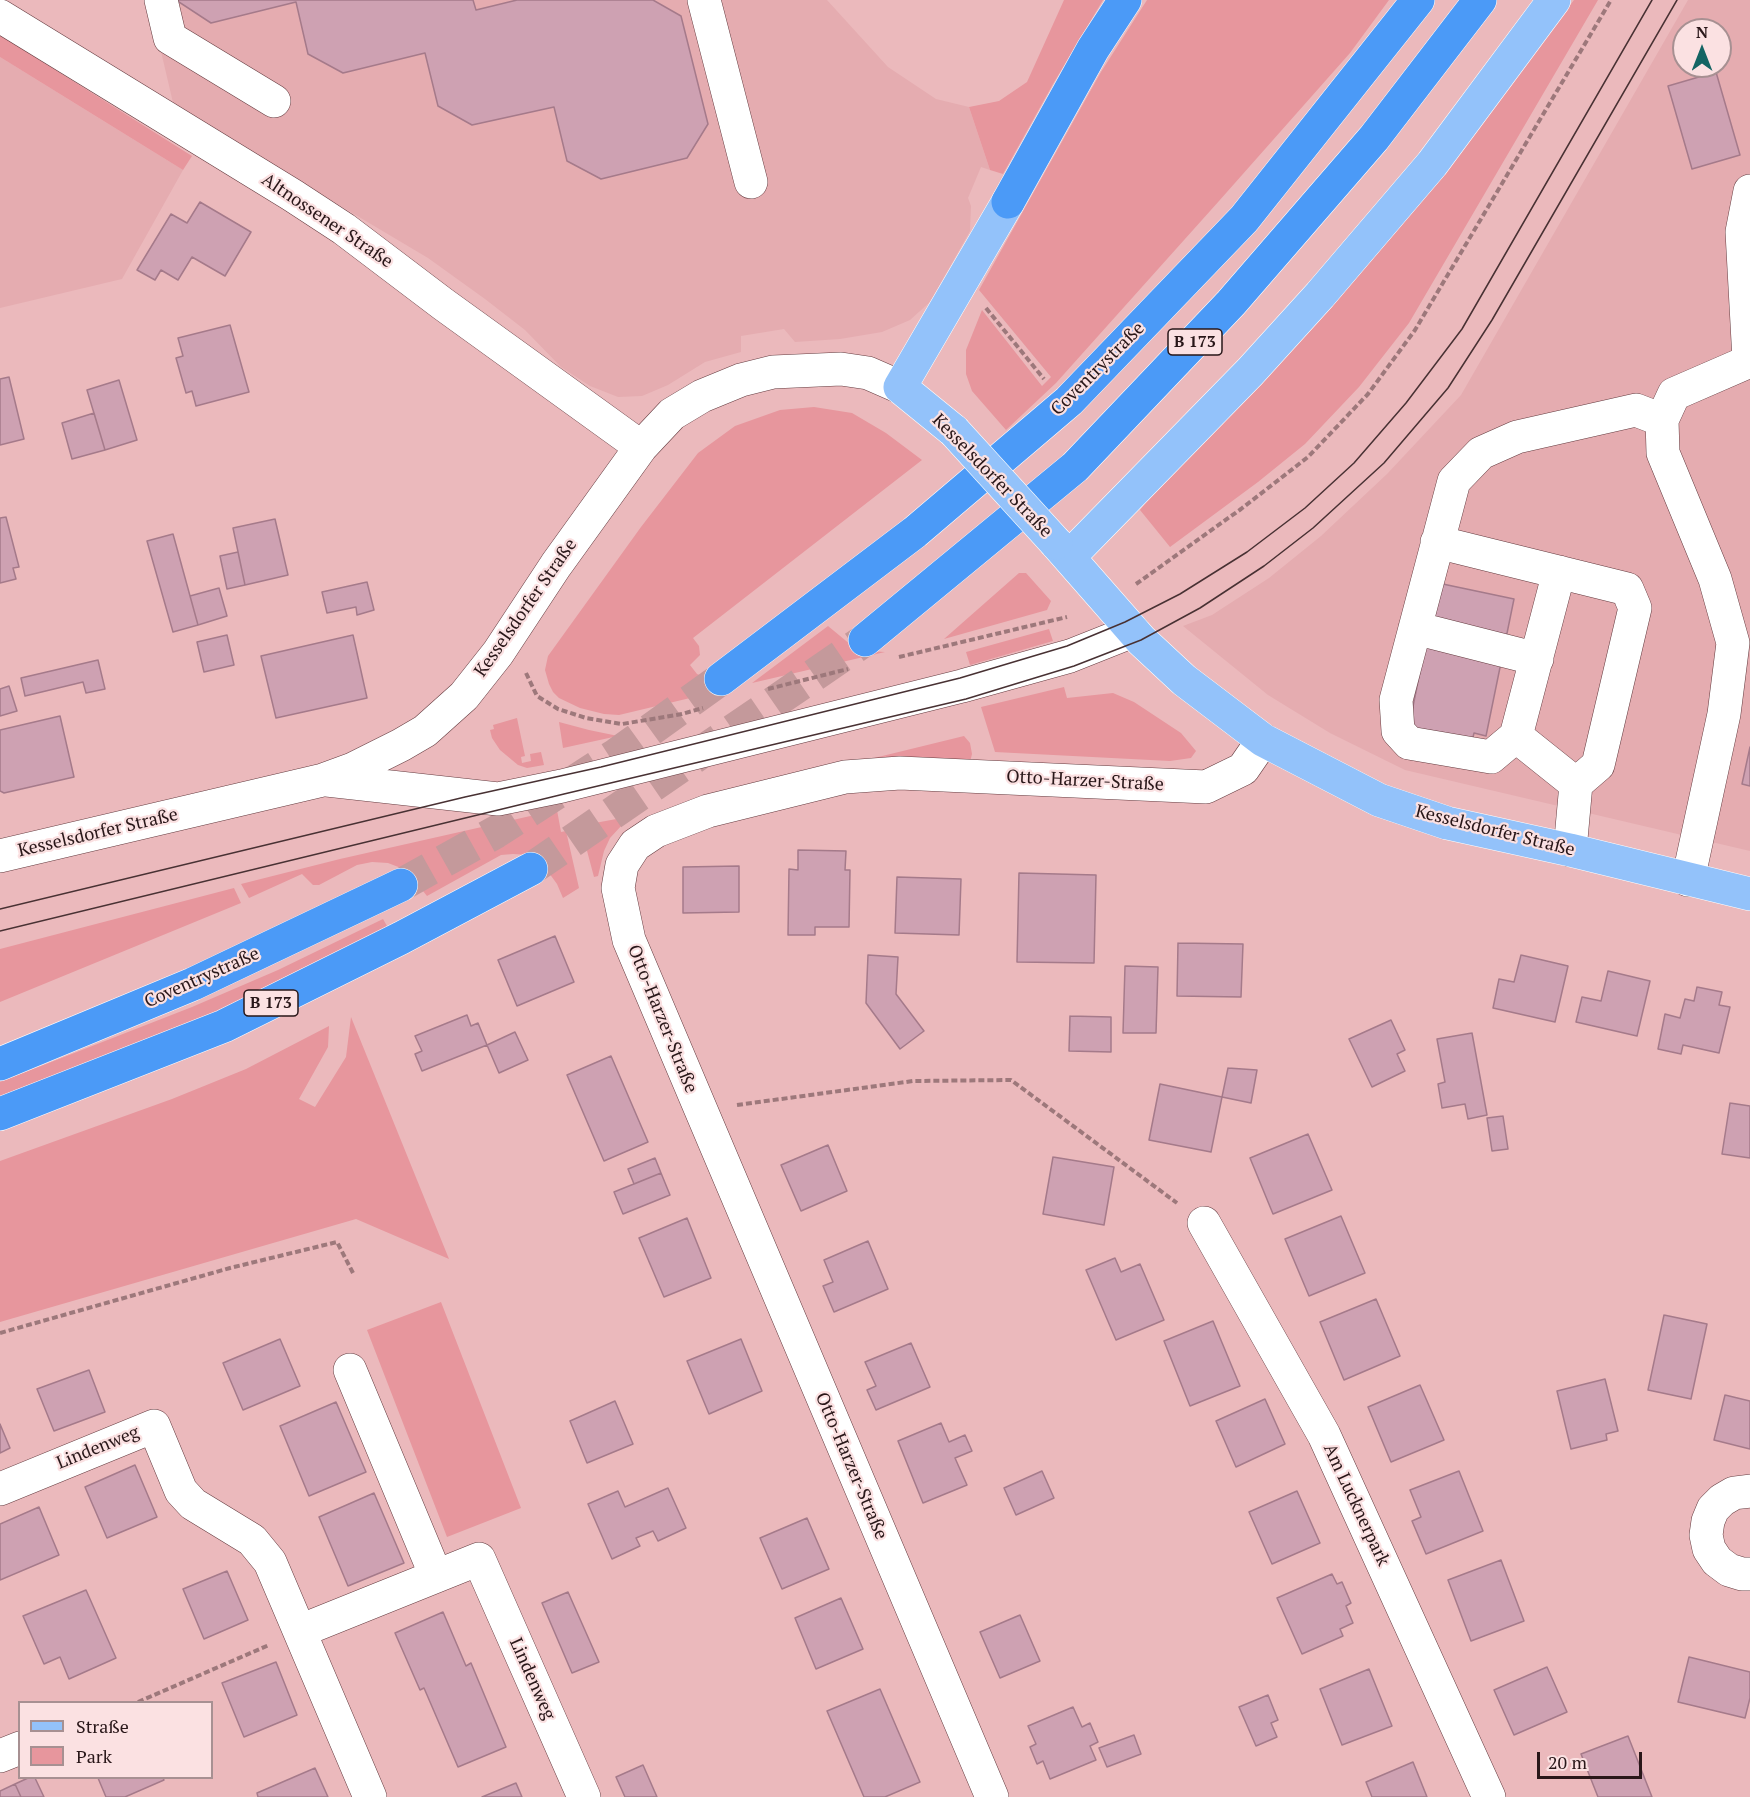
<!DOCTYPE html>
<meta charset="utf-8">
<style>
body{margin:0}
#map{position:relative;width:1750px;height:1797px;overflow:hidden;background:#ebb9bc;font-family:"PT Serif",serif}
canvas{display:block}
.legend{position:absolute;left:18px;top:1701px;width:195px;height:78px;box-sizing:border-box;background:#fbe1e2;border:2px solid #a79092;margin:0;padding:8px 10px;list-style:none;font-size:18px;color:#291719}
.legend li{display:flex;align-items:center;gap:12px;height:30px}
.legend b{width:30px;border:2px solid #a79092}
.north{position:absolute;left:1672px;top:18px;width:60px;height:60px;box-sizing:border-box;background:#fbe1e2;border:2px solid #a79092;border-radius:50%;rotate:0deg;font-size:16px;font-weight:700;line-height:24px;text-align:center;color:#291719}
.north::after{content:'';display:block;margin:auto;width:21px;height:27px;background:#146463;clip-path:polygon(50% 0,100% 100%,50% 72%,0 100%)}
.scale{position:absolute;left:1537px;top:1752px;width:105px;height:27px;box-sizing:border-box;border:3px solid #291719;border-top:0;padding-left:8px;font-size:18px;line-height:21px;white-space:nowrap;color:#291719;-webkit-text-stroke:4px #fbe1e2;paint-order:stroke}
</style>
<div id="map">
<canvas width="1750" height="1797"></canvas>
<ul class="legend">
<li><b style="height:8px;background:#93c2fa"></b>Straße</li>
<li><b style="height:16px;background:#e7969d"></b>Park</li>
</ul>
<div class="north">N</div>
<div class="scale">20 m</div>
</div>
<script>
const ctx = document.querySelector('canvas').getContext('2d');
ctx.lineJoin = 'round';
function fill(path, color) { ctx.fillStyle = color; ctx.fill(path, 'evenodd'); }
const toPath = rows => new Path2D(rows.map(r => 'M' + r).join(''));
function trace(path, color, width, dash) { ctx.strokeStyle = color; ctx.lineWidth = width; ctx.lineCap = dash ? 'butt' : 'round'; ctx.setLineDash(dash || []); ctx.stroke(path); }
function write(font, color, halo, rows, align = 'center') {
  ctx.font = font + ' "PT Serif",serif'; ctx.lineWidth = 4.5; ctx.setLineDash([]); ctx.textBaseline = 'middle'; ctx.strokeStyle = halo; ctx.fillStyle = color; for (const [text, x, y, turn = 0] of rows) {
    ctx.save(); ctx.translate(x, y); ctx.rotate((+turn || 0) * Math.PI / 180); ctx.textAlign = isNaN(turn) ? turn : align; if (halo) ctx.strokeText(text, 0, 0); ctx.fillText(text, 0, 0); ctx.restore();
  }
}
const built = toPath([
 [149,0,827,0,888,67,936,99,969,107,990,170,981,167,968,198,971,206,970,231,930,302,910,320,882,332,840,339,795,342,784,329,741,336,741,352,705,362,668,385,642,396,618,397,590,386,561,367,525,330,485,299,428,258,174,107],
 [1688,0,1750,0,1750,851,1405,770,1330,733,1268,695,1183,626,1212,615,1269,578,1321,536,1387,474,1461,395],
 [1684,30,1720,30,1720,66,1684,66],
 [0,57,183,170,122,279,0,308]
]);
const green = toPath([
 [1064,0,1103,0,1053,84,1003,174,990,170,969,107,999,101,1027,82],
 [1147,0,1389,0,1350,53,1219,201,1056,383,1006,430,972,391,966,374,966,350,982,310,1042,386,1051,377,979,290,1101,72],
 [1574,0,1598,0,1409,323,1359,387,1305,444,1258,482,1170,547,1140,510,1162,481,1251,394,1320,320,1438,178],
 [0,35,192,156,183,170,0,57],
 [814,407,852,413,886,433,922,460,693,638,699,646,700,655,690,665,697,674,732,688,619,715,604,714,580,708,559,698,553,692,549,684,545,670,548,656,641,527,698,453,735,426,780,410],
 [1019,573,1026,573,1051,601,1047,610,944,639],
 [828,626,851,645,868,651,885,652,752,683],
 [1049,629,1053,641,970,665,966,652],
 [1064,687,1067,698,1113,693,1134,702,1181,733,1196,751,1191,758,1170,761,995,752,981,707],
 [517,718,525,756,521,757,522,763,531,761,530,754,541,752,544,765,527,768,518,765,500,750,492,738,490,730,494,729,493,725],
 [559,722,589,730,618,736,563,748],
 [964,736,970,743,972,754,970,762,866,760],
 [557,810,561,832,566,831,579,888,563,898,557,884,541,862,528,855,513,854,501,855,427,896,411,876,401,868,388,863,372,862,357,865,319,885,313,885,302,874,249,898,241,884,340,859],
 [638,815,622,825,610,838,604,851,598,876,594,877,582,832,584,825],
 [234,888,241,903,0,1002,0,949],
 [383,919,391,933,257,997,0,1096,0,1082,192,1007,278,970],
 [351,1017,449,1259,356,1219,0,1322,0,1161,172,1099,246,1069,329,1026,328,1047,299,1099,315,1107,346,1057],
 [441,1302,521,1508,447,1537,367,1330]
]);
const building = toPath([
 [176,0,473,0,476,10,517,0,653,0,681,16,708,124,687,158,601,179,567,161,554,107,472,125,438,106,425,53,343,73,308,54,296,2,211,23,176,0],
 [1716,72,1740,155,1692,169,1668,86,1716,72],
 [200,202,251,232,225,276,192,257,178,280,161,270,155,280,137,270,171,214,187,223,200,202],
 [230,325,249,392,196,406,192,391,186,393,176,358,183,356,178,338,230,325],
 [9,377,24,439,0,445,0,379,9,377],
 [119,380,137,440,105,450,87,390,119,380],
 [94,413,105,450,72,459,62,423,94,413],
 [6,517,19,567,13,568,16,579,0,583,0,518,6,517],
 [275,519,288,575,245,585,233,528,275,519],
 [173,534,198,625,173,632,147,541,173,534],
 [238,552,245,585,227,589,220,556,238,552],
 [367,582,374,610,357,615,356,607,327,613,322,592,367,582],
 [1438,583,1514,599,1486,736,1474,733,1468,760,1408,731,1438,583],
 [219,588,227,616,198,625,190,596,219,588],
 [227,635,234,665,204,672,197,642,227,635],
 [353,635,367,698,276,718,261,656,353,635],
 [98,660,105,689,86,693,83,682,25,696,21,678,98,660],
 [9,686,17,711,0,716,0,689,9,686],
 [60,716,74,777,4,793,0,791,0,730,60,716],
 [1750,747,1750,786,1742,784,1750,747],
 [798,850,846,851,845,870,850,870,849,927,815,927,815,935,788,935,789,869,798,870,798,850],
 [739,866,739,912,683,913,683,867,739,866],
 [1019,873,1096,875,1094,963,1017,962,1019,873],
 [897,877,961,879,959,935,895,933,897,877],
 [555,936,574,982,517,1006,498,960,555,936],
 [1178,943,1243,944,1241,997,1177,996,1178,943],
 [868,955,898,957,896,994,924,1031,900,1049,866,1003,868,955],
 [1521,955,1568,966,1555,1022,1493,1008,1499,979,1514,982,1521,955],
 [1125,966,1158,967,1156,1033,1123,1033,1125,966],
 [1608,971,1650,981,1637,1036,1576,1022,1582,997,1601,1001,1608,971],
 [1697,987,1722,992,1719,1005,1730,1007,1719,1053,1683,1045,1681,1054,1658,1049,1665,1014,1680,1018,1685,999,1694,1001,1697,987],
 [467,1015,471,1026,478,1023,487,1045,422,1071,415,1054,422,1051,415,1036,467,1015],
 [1070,1016,1111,1017,1111,1052,1069,1051,1070,1016],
 [1391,1020,1405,1050,1397,1054,1405,1071,1372,1087,1349,1039,1391,1020],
 [515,1032,528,1060,499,1073,487,1045,515,1032],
 [1472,1033,1487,1115,1468,1119,1465,1104,1442,1108,1438,1084,1445,1082,1437,1039,1472,1033],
 [611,1056,648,1142,604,1161,567,1075,611,1056],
 [1228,1068,1257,1070,1251,1103,1222,1097,1228,1068],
 [1160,1084,1222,1097,1211,1152,1149,1140,1160,1084],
 [1730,1103,1750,1106,1750,1158,1722,1154,1730,1103],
 [1503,1116,1508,1149,1492,1151,1487,1118,1503,1116],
 [1308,1134,1332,1190,1273,1214,1250,1158,1308,1134],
 [828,1145,847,1191,801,1211,781,1165,828,1145],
 [1053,1157,1114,1167,1104,1225,1043,1214,1053,1157],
 [655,1158,661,1173,634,1184,628,1169,655,1158],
 [661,1173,670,1195,623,1214,614,1192,661,1173],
 [1341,1216,1365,1273,1309,1296,1285,1239,1341,1216],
 [687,1218,711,1278,664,1297,639,1238,687,1218],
 [868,1241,888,1289,834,1312,823,1286,833,1282,824,1260,868,1241],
 [1115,1258,1121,1272,1140,1264,1164,1320,1116,1340,1086,1270,1115,1258],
 [1376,1299,1400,1356,1344,1380,1320,1322,1376,1299],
 [1664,1315,1707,1324,1691,1399,1648,1390,1664,1315],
 [1213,1321,1240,1386,1190,1406,1164,1341,1213,1321],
 [280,1339,300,1386,243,1410,223,1363,280,1339],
 [741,1339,762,1391,709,1414,687,1361,741,1339],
 [911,1343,930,1387,876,1410,867,1390,876,1386,865,1362,911,1343],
 [89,1370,105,1412,54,1431,37,1389,89,1370],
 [1605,1379,1618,1431,1606,1434,1607,1440,1571,1449,1557,1391,1605,1379],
 [1420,1385,1444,1440,1391,1462,1368,1407,1420,1385],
 [1725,1395,1750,1401,1750,1449,1714,1440,1725,1395],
 [1265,1399,1285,1444,1236,1467,1216,1421,1265,1399],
 [615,1401,633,1444,587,1463,570,1421,615,1401],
 [336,1402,366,1472,309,1496,280,1426,336,1402],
 [941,1423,949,1442,965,1435,972,1451,955,1458,967,1485,923,1503,898,1441,941,1423],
 [0,1424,10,1448,0,1453,0,1424],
 [135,1465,157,1517,107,1538,85,1487,135,1465],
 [1042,1471,1054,1498,1016,1515,1004,1488,1042,1471],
 [1459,1471,1483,1531,1426,1554,1412,1521,1421,1517,1410,1490,1459,1471],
 [668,1488,686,1528,658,1541,653,1531,636,1538,640,1546,612,1559,588,1504,618,1491,625,1507,668,1488],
 [1297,1491,1320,1543,1272,1564,1249,1512,1297,1491],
 [374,1493,404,1563,348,1586,319,1517,374,1493],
 [39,1507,59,1555,0,1580,0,1524,39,1507],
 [807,1518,829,1569,782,1589,760,1538,807,1518],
 [1501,1560,1524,1621,1471,1641,1448,1580,1501,1560],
 [227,1571,248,1620,204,1639,183,1589,227,1571],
 [1332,1574,1337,1584,1342,1582,1351,1603,1346,1606,1353,1623,1340,1629,1343,1636,1302,1654,1277,1598,1332,1574],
 [86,1590,116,1658,69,1679,60,1657,44,1664,23,1616,86,1590],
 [568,1592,599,1662,572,1673,542,1603,568,1592],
 [841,1598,863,1649,816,1669,795,1618,841,1598],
 [443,1612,466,1666,471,1663,506,1747,458,1767,424,1688,420,1690,395,1633,443,1612],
 [1020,1615,1040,1661,1000,1678,980,1632,1020,1615],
 [1689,1657,1750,1672,1750,1698,1745,1718,1678,1702,1689,1657],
 [276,1662,297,1715,244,1737,222,1683,276,1662],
 [1547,1667,1567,1712,1514,1735,1494,1690,1547,1667],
 [1369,1669,1392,1726,1342,1745,1320,1689,1369,1669],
 [880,1689,920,1782,885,1797,864,1797,827,1711,880,1689],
 [1268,1695,1278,1720,1271,1723,1277,1737,1256,1746,1239,1707,1268,1695],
 [1073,1707,1082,1727,1090,1723,1098,1742,1090,1746,1096,1760,1050,1779,1043,1761,1037,1764,1030,1747,1036,1744,1028,1726,1073,1707],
 [1134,1735,1141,1754,1107,1767,1099,1748,1134,1735],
 [1628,1736,1652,1797,1598,1797,1581,1754,1628,1736],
 [1413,1762,1427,1797,1372,1797,1366,1782,1413,1762],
 [643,1765,657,1797,625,1797,616,1777,643,1765],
 [315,1768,328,1797,258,1797,257,1793,315,1768],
 [28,1778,35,1778,44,1797,21,1797,15,1784,28,1778],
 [98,1778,163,1778,164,1780,125,1797,106,1797,98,1778],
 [516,1783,522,1797,482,1797,516,1783],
 [15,1784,21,1797,0,1797,0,1791,15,1784]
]);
const highwayTunnel = toPath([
 [531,869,865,640],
 [401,885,496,832,617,754,721,679]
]);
const path = toPath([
 [986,308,1044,379],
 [1136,584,1241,509,1308,457,1368,394,1415,330,1611,0],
 [899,657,1067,617],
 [526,673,537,696,558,709,586,718,622,724,682,714,703,708],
 [768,689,848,669],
 [737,1105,913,1081,1011,1080,1177,1203],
 [0,1333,230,1268,337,1242,353,1273],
 [138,1702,269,1645]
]);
const minor = toPath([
 [161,0,170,38,274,101],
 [704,0,751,182],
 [0,16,292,195,344,229,443,304,641,447],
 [1749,360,1742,232,1750,191],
 [1437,542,1627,589,1635,608,1598,765,1576,784,1570,850],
 [1559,572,1516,736,1491,757,1409,743,1398,731,1396,700,1454,481,1481,453,1517,437,1636,410,1662,420],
 [1415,628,1537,659],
 [1516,736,1576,784],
 [327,780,498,799,562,786,962,686,1070,656,1133,631],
 [0,856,323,780,353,769,401,745,425,731,464,696,498,653,556,565,641,447,672,414,702,396,741,380,773,372,841,369,868,373,900,387],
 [1688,880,1724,714,1733,643,1715,579,1663,453,1662,420,1674,394,1750,361],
 [1204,1223,1324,1435,1489,1797],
 [350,1370,436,1576],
 [0,1489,154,1426,181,1491,193,1504,252,1540,270,1562,370,1797],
 [1750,1491,1734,1493,1722,1500,1713,1509,1708,1521,1706,1535,1709,1549,1717,1561,1729,1570,1742,1574,1750,1574],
 [300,1631,479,1559,584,1797],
 [0,1756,20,1748],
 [992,1797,629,940,618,888,622,865,635,845,656,831,708,811,845,777,900,773,1206,787,1243,769,1263,740]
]);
const major = toPath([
 [954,431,900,387,1008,202],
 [1056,543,1141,640,1184,680,1263,740,1379,800,1447,823,1570,850,1750,894],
 [1069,557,1250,372,1320,295,1432,164,1554,0]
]);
const highway = toPath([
 [1008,202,1093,49,1125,0],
 [865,640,1075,467,1231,303,1374,138,1480,0],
 [721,679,915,532,1069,401,1244,219,1418,0],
 [0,1064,193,984,401,885],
 [0,1114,224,1026,401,938,531,869]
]);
const tram = toPath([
 [0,909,465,797,601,767,960,678,1067,646,1125,622,1180,594,1247,552,1305,508,1354,463,1406,403,1462,329,1652,0],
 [0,931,564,794,966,699,1074,666,1141,640,1200,608,1264,566,1313,528,1384,463,1448,388,1492,320,1677,0]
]);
const majorBridge = toPath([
 [954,431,1056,543]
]);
const shields = [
 [1195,342,54],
 [271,1003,54]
];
const shieldNames = [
 ["B 173",1195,342],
 ["B 173",271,1003]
];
const streetNames = [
 ["Altnossener Straße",327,221,34],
 ["Coventrystraße",1098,369,-45],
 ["Kesselsdorfer Straße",992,476,46],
 ["Kesselsdorfer Straße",526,608,-55],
 ["Otto-Harzer-Straße",1085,781,3],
 ["Kesselsdorfer Straße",1495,831,14],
 ["Kesselsdorfer Straße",98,833,-13],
 ["Coventrystraße",202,978,-24],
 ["Otto-Harzer-Straße",662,1019,68],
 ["Lindenweg",98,1448,-22],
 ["Otto-Harzer-Straße",851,1466,67],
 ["Am Lucknerpark",1356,1505,65],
 ["Lindenweg",532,1679,66]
];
fill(built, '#e5acb0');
fill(green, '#e7969d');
fill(building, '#cea1b2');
trace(building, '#a57a8a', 1.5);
trace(highwayTunnel, '#c4999b', 33, [33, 16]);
trace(minor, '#653c40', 34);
trace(major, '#fff', 34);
trace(highway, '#fff', 34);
trace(path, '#9d787b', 4, [6, 3]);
trace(minor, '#fff', 33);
trace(major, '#93c2fa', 33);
trace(highway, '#4b9af7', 33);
trace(tram, '#483133', 1.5);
trace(majorBridge, '#fff', 34, []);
trace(majorBridge, '#93c2fa', 33);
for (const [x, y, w] of shields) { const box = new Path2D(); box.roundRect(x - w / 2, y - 13, w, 26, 4.5); ctx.fillStyle = '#fbe1e2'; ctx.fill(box); trace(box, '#291719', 1.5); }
write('bold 16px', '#291719', null, shieldNames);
write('18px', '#291719', '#fbe1e2', streetNames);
</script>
